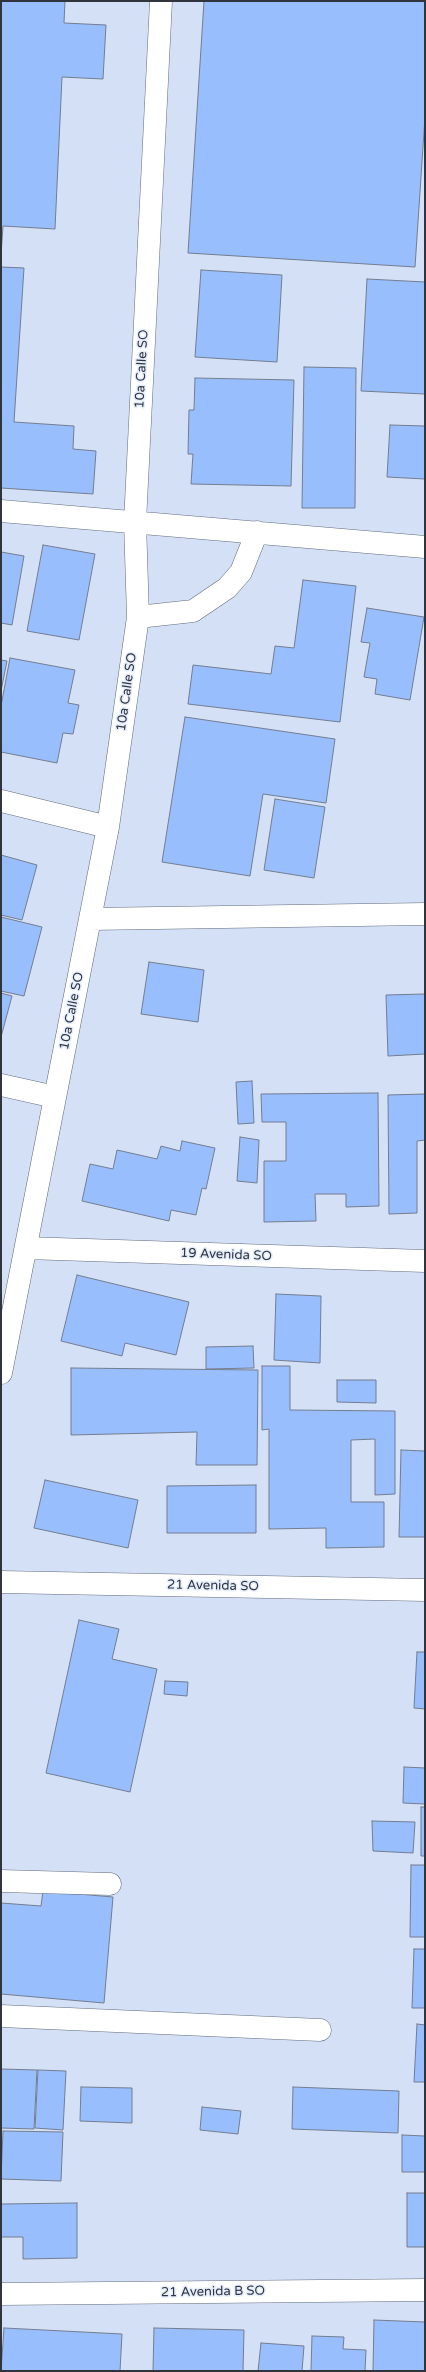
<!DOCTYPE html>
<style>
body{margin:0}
#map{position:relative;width:426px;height:2372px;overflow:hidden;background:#d4e0f5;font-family:"Varela Round",sans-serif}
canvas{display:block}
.frame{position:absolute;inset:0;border:2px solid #30353d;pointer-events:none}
</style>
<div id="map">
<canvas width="426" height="2372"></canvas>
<div class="frame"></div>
</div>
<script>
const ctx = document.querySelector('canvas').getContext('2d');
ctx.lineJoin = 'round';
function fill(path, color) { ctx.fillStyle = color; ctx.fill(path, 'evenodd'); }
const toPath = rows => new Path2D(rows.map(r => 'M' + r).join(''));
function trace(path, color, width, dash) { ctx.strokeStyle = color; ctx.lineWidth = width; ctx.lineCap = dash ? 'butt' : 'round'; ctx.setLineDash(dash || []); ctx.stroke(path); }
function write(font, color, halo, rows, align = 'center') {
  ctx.font = font + ' "Varela Round",sans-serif'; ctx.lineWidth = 3; ctx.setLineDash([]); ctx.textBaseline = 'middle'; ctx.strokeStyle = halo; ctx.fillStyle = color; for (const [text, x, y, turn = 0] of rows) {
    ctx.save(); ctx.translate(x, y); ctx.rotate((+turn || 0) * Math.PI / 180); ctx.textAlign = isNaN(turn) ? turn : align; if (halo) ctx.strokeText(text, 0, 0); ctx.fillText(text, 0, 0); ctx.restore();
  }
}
const building = toPath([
 [1,1,65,1,64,23,106,25,103,79,62,77,55,229,3,226,1,255,1,1],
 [204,1,425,1,425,117,415,267,188,253,204,1],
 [1,267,24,268,14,422,74,426,73,449,96,451,93,494,1,488,1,267],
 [201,270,282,275,277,362,195,357,201,270],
 [367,279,425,282,425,394,361,391,367,279],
 [304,367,356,368,355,508,302,508,304,367],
 [195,378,294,380,291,486,191,484,193,454,188,454,189,410,194,410,195,378],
 [390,425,425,426,425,479,387,477,390,425],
 [43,545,95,554,79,640,27,631,43,545],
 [1,552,24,556,12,625,1,623,1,552],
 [303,580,356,586,340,722,188,704,193,665,271,674,275,646,294,648,303,580],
 [367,608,424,617,410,700,375,694,377,679,364,677,370,643,361,642,367,608],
 [10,658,75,670,68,703,79,705,73,734,63,733,57,763,1,752,1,706,10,658],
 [1,660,7,661,1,691,1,660],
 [185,717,335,739,326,803,263,794,250,876,162,862,185,717],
 [275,799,325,807,314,878,264,870,275,799],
 [1,855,37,865,22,920,1,915,1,855],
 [1,917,42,927,24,996,1,991,1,917],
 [149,962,204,970,198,1022,141,1014,149,962],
 [1,993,12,996,1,1037,1,993],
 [425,994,425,1054,388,1056,386,995,425,994],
 [252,1081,254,1123,238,1124,236,1082,252,1081],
 [378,1093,379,1206,346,1207,346,1194,315,1194,316,1221,264,1222,264,1161,286,1161,286,1122,262,1122,261,1094,378,1093],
 [425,1094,425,1140,417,1141,417,1213,389,1214,388,1095,425,1094],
 [240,1137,259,1140,257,1183,237,1181,240,1137],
 [182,1141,215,1148,206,1189,202,1188,196,1215,171,1210,169,1221,82,1201,90,1164,113,1169,117,1150,157,1159,161,1146,180,1151,182,1141],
 [77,1275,189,1302,176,1355,125,1343,122,1356,61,1341,77,1275],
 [276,1294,321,1296,320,1363,274,1360,276,1294],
 [253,1346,254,1368,206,1369,206,1347,253,1346],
 [262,1366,290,1366,290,1410,395,1411,395,1494,375,1495,375,1439,351,1440,351,1502,384,1502,384,1547,326,1548,326,1528,269,1529,269,1429,262,1430,262,1366],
 [71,1368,258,1370,257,1465,196,1465,197,1432,71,1435,71,1368],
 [337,1380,376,1380,376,1403,337,1402,337,1380],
 [401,1450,425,1451,425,1537,399,1537,401,1450],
 [45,1480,138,1500,128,1548,34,1528,45,1480],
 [256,1485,256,1533,167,1533,167,1486,256,1485],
 [79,1620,119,1629,112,1659,157,1669,130,1792,46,1773,79,1620],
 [417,1652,425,1652,425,1709,414,1708,417,1652],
 [165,1681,188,1682,187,1696,164,1694,165,1681],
 [404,1767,425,1768,425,1804,403,1803,404,1767],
 [421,1807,425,1807,425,1856,421,1856,421,1807],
 [372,1821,415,1822,413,1853,373,1851,372,1821],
 [411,1865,425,1865,425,1937,410,1937,411,1865],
 [43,1891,113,1897,104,2003,1,1994,1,1903,41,1906,43,1891],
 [414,1949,425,1949,425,2008,412,2008,414,1949],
 [417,2024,425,2025,425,2082,414,2082,417,2024],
 [1,2069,37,2070,34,2129,1,2128,1,2069],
 [38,2070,66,2071,63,2130,35,2128,38,2070],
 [81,2087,132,2088,132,2123,80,2121,81,2087],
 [293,2087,399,2091,398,2133,292,2129,293,2087],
 [202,2107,241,2111,238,2134,200,2130,202,2107],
 [3,2131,63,2132,61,2181,1,2179,3,2131],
 [402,2135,425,2136,425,2172,402,2172,402,2135],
 [407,2193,425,2193,425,2247,407,2247,407,2193],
 [77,2203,77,2258,23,2259,23,2237,1,2237,1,2204,77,2203],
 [374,2320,425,2322,425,2371,373,2371,374,2320],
 [4,2328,122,2334,120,2371,1,2371,4,2328],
 [154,2328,244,2330,243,2371,153,2371,154,2328],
 [312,2336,344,2337,343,2349,366,2350,365,2371,311,2371,312,2336],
 [261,2343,304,2346,302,2371,258,2371,261,2343]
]);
const minor = toPath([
 [1,511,425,547],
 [138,617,193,611,227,588,241,572,257,532],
 [1,801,108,827],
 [90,919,425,914],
 [1,1085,55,1097],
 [26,1248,425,1261],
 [1,1373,108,827,138,617,135,522,161,1],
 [1,1582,425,1590],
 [1,1881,110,1884],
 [1,2016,320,2030],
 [1,2294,425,2290]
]);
const streetNames = [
 ["10a Calle SO",142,369,-87],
 ["10a Calle SO",127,692,-82],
 ["10a Calle SO",72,1011,-79],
 ["19 Avenida SO",226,1255,2],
 ["21 Avenida SO",213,1586,1],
 ["21 Avenida B SO",213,2292,-1]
];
fill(building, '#99befd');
trace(building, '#727d90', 1);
trace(minor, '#616c7e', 23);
trace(minor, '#fff', 22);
write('13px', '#30353d', '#e4edfe', streetNames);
</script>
